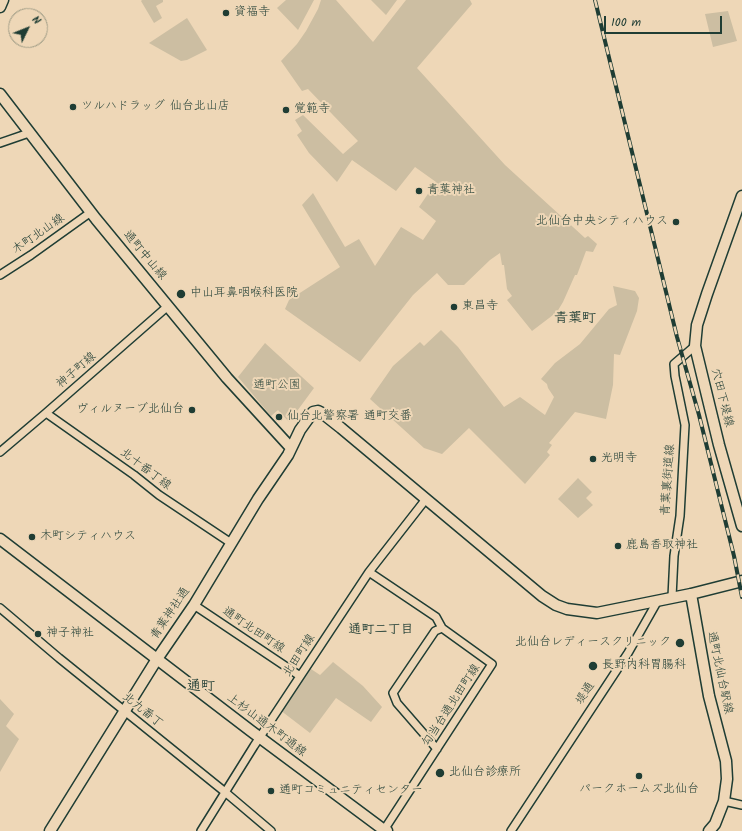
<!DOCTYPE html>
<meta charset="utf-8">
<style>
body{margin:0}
#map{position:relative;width:742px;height:831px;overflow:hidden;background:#eed7b7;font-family:Kalam,sans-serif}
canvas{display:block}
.north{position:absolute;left:8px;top:8px;width:40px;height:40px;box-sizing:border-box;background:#eed7b7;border:1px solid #9b9983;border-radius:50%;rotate:47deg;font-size:11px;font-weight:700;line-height:16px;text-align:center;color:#1f3d34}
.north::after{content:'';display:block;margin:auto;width:14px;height:18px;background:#1f3d34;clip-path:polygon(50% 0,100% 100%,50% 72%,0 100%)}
.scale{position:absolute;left:604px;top:16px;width:118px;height:18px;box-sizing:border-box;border:2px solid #1f3d34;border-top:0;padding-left:5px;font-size:12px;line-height:14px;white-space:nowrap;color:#1f3d34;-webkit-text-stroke:3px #eed7b7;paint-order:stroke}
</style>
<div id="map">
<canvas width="742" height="831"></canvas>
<div class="north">N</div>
<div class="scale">100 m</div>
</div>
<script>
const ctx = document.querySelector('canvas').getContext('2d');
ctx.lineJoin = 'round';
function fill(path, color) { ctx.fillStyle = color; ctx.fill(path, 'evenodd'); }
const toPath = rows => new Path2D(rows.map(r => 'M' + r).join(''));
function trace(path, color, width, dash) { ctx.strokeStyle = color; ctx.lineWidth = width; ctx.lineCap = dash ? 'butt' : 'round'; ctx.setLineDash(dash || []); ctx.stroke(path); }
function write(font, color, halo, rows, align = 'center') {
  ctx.font = font + ' Kalam,"Klee One",sans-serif'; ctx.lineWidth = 4; ctx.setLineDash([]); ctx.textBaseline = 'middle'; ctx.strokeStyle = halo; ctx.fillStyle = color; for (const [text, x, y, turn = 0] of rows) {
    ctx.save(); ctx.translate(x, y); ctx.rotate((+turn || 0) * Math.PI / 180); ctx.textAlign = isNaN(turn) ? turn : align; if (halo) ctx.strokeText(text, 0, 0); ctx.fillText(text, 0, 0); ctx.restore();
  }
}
const green = toPath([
 [142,0,163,0,163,2,156,6,162,18,154,23,141,1],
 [286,0,314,0,298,30,277,8],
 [321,0,336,0,373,42,406,0,470,0,472,4,417,68,505,165,585,238,588,236,597,244,593,252,586,251,577,275,575,275,563,302,557,312,532,331,507,300,512,296,507,289,504,265,502,265,500,253,490,260,464,285,448,285,437,273,413,295,360,362,285,309,289,300,340,267,302,205,313,193,345,247,359,239,375,266,401,227,423,240,436,221,419,207,436,182,415,167,396,191,352,160,337,182,309,153,297,135,302,131,295,120,303,115,343,154,358,141,308,89,302,91,281,61,297,44,306,31,318,9],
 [371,0,397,0,386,15],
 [728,11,737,41,713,47,705,14],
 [187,18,207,50,187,60,181,61,149,43],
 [613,286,635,291,639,298,637,311,620,355,614,354,613,385,606,419,575,412,549,443,552,445,547,452,550,455,525,484,469,428,442,454,424,448,370,399,393,366,420,342,424,346,441,330,458,347,504,407,520,397,545,415,554,397,548,388,547,384,541,379,555,363,580,344,609,309,617,305],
 [265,343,314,388,289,422,278,410,271,416,238,377],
 [578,478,592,492,586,498,593,505,578,518,558,499],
 [333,662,363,686,382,707,371,722,336,698,310,733,280,710,308,667,320,675],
 [0,699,14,714,6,726,19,739,0,772]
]);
const street = toPath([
 [0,143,29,133],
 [0,275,31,255,91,212],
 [46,413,134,475,159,495,231,543],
 [0,452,46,413,168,306],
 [369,572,436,617,442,628,492,664,384,830],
 [672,597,674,556,680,516,685,425,675,376,674,364,695,346],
 [194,605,300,676],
 [0,608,59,658,225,792,271,831],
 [437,749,397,703,393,693,435,631,442,628],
 [724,801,742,805],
 [201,831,254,746,369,572,426,499],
 [511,831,628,653,657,602]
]);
const secondary = toPath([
 [0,7,3,0],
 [0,94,96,219,227,378,291,448],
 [742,196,707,294,697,325,695,346,719,445,742,526],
 [0,539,251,731,384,830],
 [691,594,709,696,726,761,727,779,724,801,715,824,709,831],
 [50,831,157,659,194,605,258,499,288,455,300,430,313,412,318,411,322,413,341,428,542,596,556,605,567,609,597,613,691,594,742,581]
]);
const primary = toPath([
 [383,831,384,830,386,831]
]);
const rail = toPath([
 [595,0,677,337,699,415,734,556,742,597]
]);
const markers = [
 [226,13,4,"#1f3d34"],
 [73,107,4,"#1f3d34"],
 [286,110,4,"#1f3d34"],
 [419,191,4,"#1f3d34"],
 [676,222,4,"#1f3d34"],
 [181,294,5,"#1f3d34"],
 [454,307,4,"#1f3d34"],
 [192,410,4,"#1f3d34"],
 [279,417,4,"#1f3d34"],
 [593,459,4,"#1f3d34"],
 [32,537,4,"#1f3d34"],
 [618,546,4,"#1f3d34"],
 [38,634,4,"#1f3d34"],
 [680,643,5,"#1f3d34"],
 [593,666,5,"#1f3d34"],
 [440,773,5,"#1f3d34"],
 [639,776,4,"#1f3d34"],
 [271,791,4,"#1f3d34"]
];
const poiNames = [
 ["資福寺",234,13],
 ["ツルハドラッグ 仙台北山店",81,107],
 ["覚範寺",294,110],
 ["青葉神社",427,191],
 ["北仙台中央シティハウス",668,222,"right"],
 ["中山耳鼻咽喉科医院",190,294],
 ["東昌寺",462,307],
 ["ヴィルヌーブ北仙台",184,410,"right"],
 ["仙台北警察署 通町交番",287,417],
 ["光明寺",601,459],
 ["木町シティハウス",40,537],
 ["鹿島香取神社",626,546],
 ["神子神社",46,634],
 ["北仙台レディースクリニック",671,643,"right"],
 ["長野内科胃腸科",602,666],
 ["北仙台診療所",449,773],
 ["パークホームズ北仙台",639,790,"center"],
 ["通町コミュニティセンター",279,791]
];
const streetNames = [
 ["木町北山線",39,235,-35],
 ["通町中山線",144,256,50],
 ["神子町線",77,371,-41],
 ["穴田下堤線",721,398,76],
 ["北十番丁線",145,470,37],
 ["青葉裏街道線",669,480,-86],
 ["青葉神社通",171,614,-56],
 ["通町北田町線",253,631,34],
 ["北田町線",300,656,-57],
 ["通町北仙台駅線",719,673,78],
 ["堤通",586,694,-57],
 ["勾当台通北田町線",452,706,-57],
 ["北九番丁",142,711,39],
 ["上杉山通木町通線",266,726,37]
];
const parkNames = [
 ["通町公園",277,386]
];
const neighbourhoodNames = [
 ["通町二丁目",381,631]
];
const quarterNames = [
 ["青葉町",575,320],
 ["通町",201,688]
];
fill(green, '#ccbea2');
trace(street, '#1f3d34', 10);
trace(secondary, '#1f3d34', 13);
trace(primary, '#1f3d34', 15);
trace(street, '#eed7b7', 7);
trace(secondary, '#eed7b7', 10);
trace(primary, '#eed7b7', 12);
trace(rail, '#1f3d34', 4);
trace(rail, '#eed7b7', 2.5, [8]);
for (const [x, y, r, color] of markers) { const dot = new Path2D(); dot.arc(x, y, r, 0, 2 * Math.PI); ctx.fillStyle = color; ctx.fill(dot); trace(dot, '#eed7b7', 1.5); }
write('12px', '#1f3d34', '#eed7b7', poiNames, 'left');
write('12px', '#1f3d34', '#eed7b7', streetNames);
write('12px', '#304a3f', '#eed7b7', parkNames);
write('bold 13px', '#1f3d34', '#eed7b7', neighbourhoodNames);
write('bold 14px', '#1f3d34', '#eed7b7', quarterNames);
</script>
